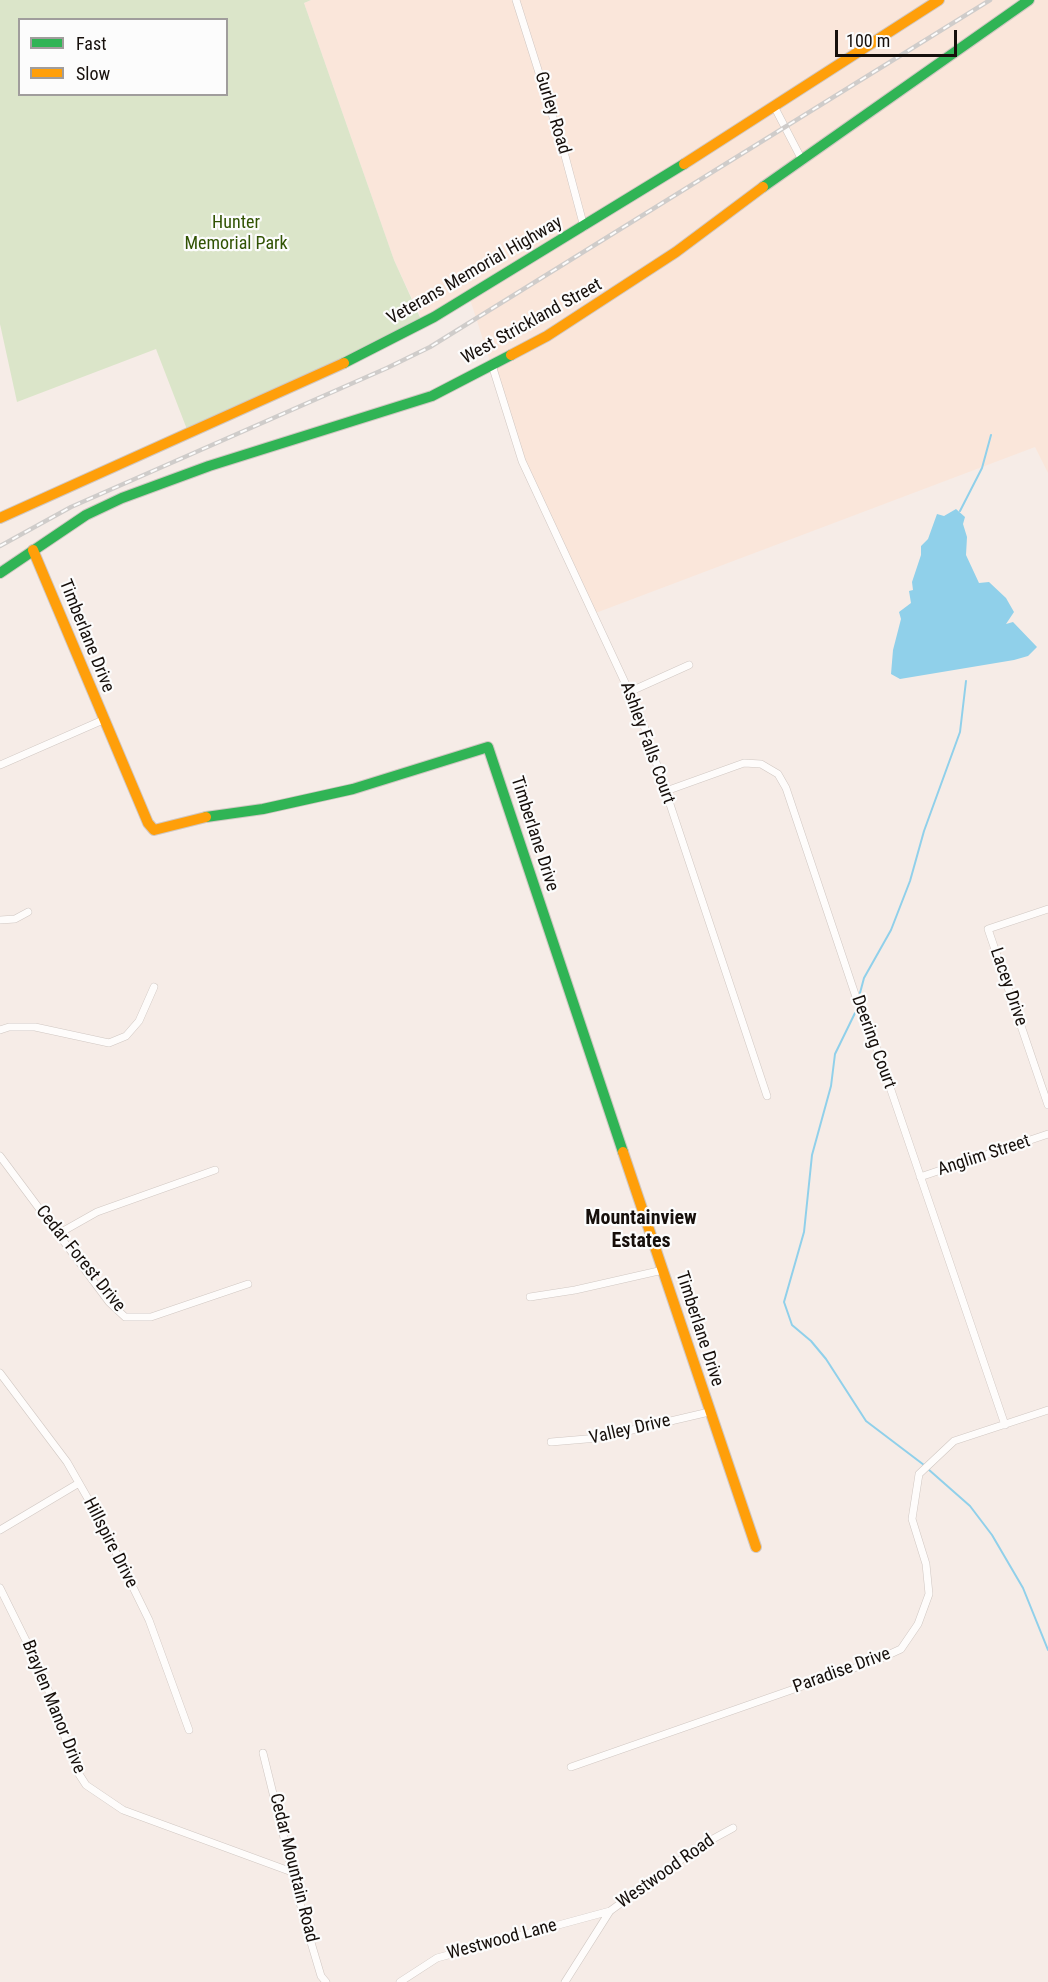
<!DOCTYPE html>
<style>
body{margin:0}
#map{position:relative;width:1048px;height:1982px;overflow:hidden;background:#f6ece7;font-family:"Roboto Condensed",sans-serif}
canvas{display:block}
.legend{position:absolute;left:18px;top:18px;width:210px;height:78px;box-sizing:border-box;background:#fcfcfc;border:2px solid #a09d9c;margin:0;padding:8px 10px;list-style:none;font-size:18px;color:#160f0b}
.legend li{display:flex;align-items:center;gap:12px;height:30px}
.legend b{width:30px;border:2px solid #a09d9c}
.scale{position:absolute;left:835px;top:30px;width:122px;height:27px;box-sizing:border-box;border:3px solid #160f0b;border-top:0;padding-left:8px;font-size:18px;line-height:21px;white-space:nowrap;color:#160f0b;-webkit-text-stroke:4px #fcfcfc;paint-order:stroke}
</style>
<div id="map">
<canvas width="1048" height="1982"></canvas>
<ul class="legend">
<li><b style="height:8px;background:#30b455"></b>Fast</li>
<li><b style="height:8px;background:#ff9f0a"></b>Slow</li>
</ul>
<div class="scale">100 m</div>
</div>
<script>
const ctx = document.querySelector('canvas').getContext('2d');
ctx.lineJoin = 'round';
function fill(path, color) { ctx.fillStyle = color; ctx.fill(path, 'evenodd'); }
const toPath = rows => new Path2D(rows.map(r => 'M' + r).join(''));
function trace(path, color, width, dash) { ctx.strokeStyle = color; ctx.lineWidth = width; ctx.lineCap = dash ? 'butt' : 'round'; ctx.setLineDash(dash || []); ctx.stroke(path); }
function write(font, color, halo, rows, align = 'center') {
  ctx.font = font + ' "Roboto Condensed",sans-serif'; ctx.lineWidth = 4.5; ctx.setLineDash([]); ctx.textBaseline = 'middle'; ctx.strokeStyle = halo; ctx.fillStyle = color; for (const [text, x, y, turn = 0] of rows) {
    ctx.save(); ctx.translate(x, y); ctx.rotate((+turn || 0) * Math.PI / 180); ctx.textAlign = isNaN(turn) ? turn : align; if (halo) ctx.strokeText(text, 0, 0); ctx.fillText(text, 0, 0); ctx.restore();
  }
}
const built = toPath([
 [311,0,1048,0,1048,473,1035,447,593,614,522,461,469,296,423,322,394,260,304,3]
]);
const green = toPath([
 [0,0,311,0,304,3,394,260,423,324,188,432,156,349,17,402,0,324],
 [20,20,226,20,226,94,20,94]
]);
const water = toPath([
 [956,509,965,517,963,524,967,537,966,555,979,583,989,582,1006,598,1014,612,1006,624,1013,622,1037,647,1028,656,1014,660,900,679,891,674,893,650,901,619,899,612,911,603,909,591,913,590,912,582,921,555,921,546,928,539,937,514,944,516]
]);
const stream = toPath([
 [960,511,982,468,991,435],
 [860,993,864,978,891,930,910,881,924,831,960,732,966,681],
 [855,1013,835,1054,831,1086,812,1155,804,1232,784,1302,792,1325,811,1341,826,1359,866,1421,924,1465],
 [928,1469,970,1506,992,1535,1023,1588,1048,1650]
]);
const street = toPath([
 [516,0,564,152,584,227],
 [775,108,802,160],
 [492,365,522,461,641,717,767,1096],
 [629,692,689,665],
 [0,765,103,720],
 [666,791,744,763,761,764,778,774,786,788,861,1012,877,1049,1005,1425],
 [1048,909,988,929,1048,1105],
 [0,920,15,919,28,912],
 [0,1030,9,1027,35,1027,109,1043,126,1036,139,1021,154,987],
 [0,1156,109,1302,125,1317,151,1317,248,1284],
 [920,1177,1048,1134],
 [58,1234,97,1212,215,1170],
 [530,1297,575,1290,663,1270],
 [0,1373,67,1462,99,1518,149,1620,189,1730],
 [551,1442,598,1438,709,1412],
 [0,1530,79,1483],
 [0,1588,43,1675,77,1771,86,1785,123,1810,292,1872],
 [263,1753,304,1919,321,1976,326,1982],
 [571,1767,877,1660,901,1649,918,1624,929,1594,926,1564,912,1519,919,1474,954,1441,1048,1410],
 [400,1982,437,1958,610,1911],
 [565,1982,610,1911,700,1846,733,1828]
]);
const fast = toPath([
 [763,187,1029,0],
 [344,363,434,317,684,164],
 [0,573,86,515,122,498,209,466,432,396,511,355],
 [206,817,263,809,353,789,488,747,623,1152]
]);
const slow = toPath([
 [684,164,939,0],
 [511,355,547,336,676,252,763,187],
 [0,518,344,363],
 [33,550,148,823,154,830,206,817],
 [623,1152,756,1547]
]);
const rail = toPath([
 [0,546,71,507,387,368,430,347,990,0]
]);
const streetNames = [
 ["Gurley Road",552,113,73],
 ["Veterans Memorial Highway",475,271,-30],
 ["West Strickland Street",532,322,-29],
 ["Timberlane Drive",86,636,68],
 ["Ashley Falls Court",647,743,70],
 ["Timberlane Drive",534,834,72],
 ["Lacey Drive",1008,987,71],
 ["Deering Court",873,1042,70],
 ["Anglim Street",984,1156,-18],
 ["Cedar Forest Drive",80,1259,51],
 ["Timberlane Drive",699,1329,72],
 ["Valley Drive",630,1430,-13],
 ["Hillspire Drive",110,1543,63],
 ["Paradise Drive",842,1671,-20],
 ["Braylen Manor Drive",53,1707,68],
 ["Cedar Mountain Road",293,1868,76],
 ["Westwood Road",666,1872,-35],
 ["Westwood Lane",502,1940,-15]
];
const parkNames = [
 ["Hunter",236,223],
 ["Memorial Park",236,244]
];
const neighbourhoodNames = [
 ["Mountainview",641,1219],
 ["Estates",641,1242]
];
fill(built, '#fae6da');
fill(green, '#dbe5c9');
fill(water, '#90d0ea');
trace(stream, '#90d0ea', 2);
trace(street, '#d0c7c2', 8);
trace(fast, '#d0c7c2', 12);
trace(slow, '#d0c7c2', 12);
trace(street, '#fefcfb', 7);
trace(fast, '#30b455', 10);
trace(slow, '#ff9f0a', 10);
trace(rail, '#cfccca', 4.5);
trace(rail, '#fcfcfc', 2, [7]);
write('18px', '#160f0b', '#fcfcfc', streetNames);
write('18px', '#315303', '#fcfcfc', parkNames);
write('bold 20px', '#160f0b', '#fcfcfc', neighbourhoodNames);
</script>
